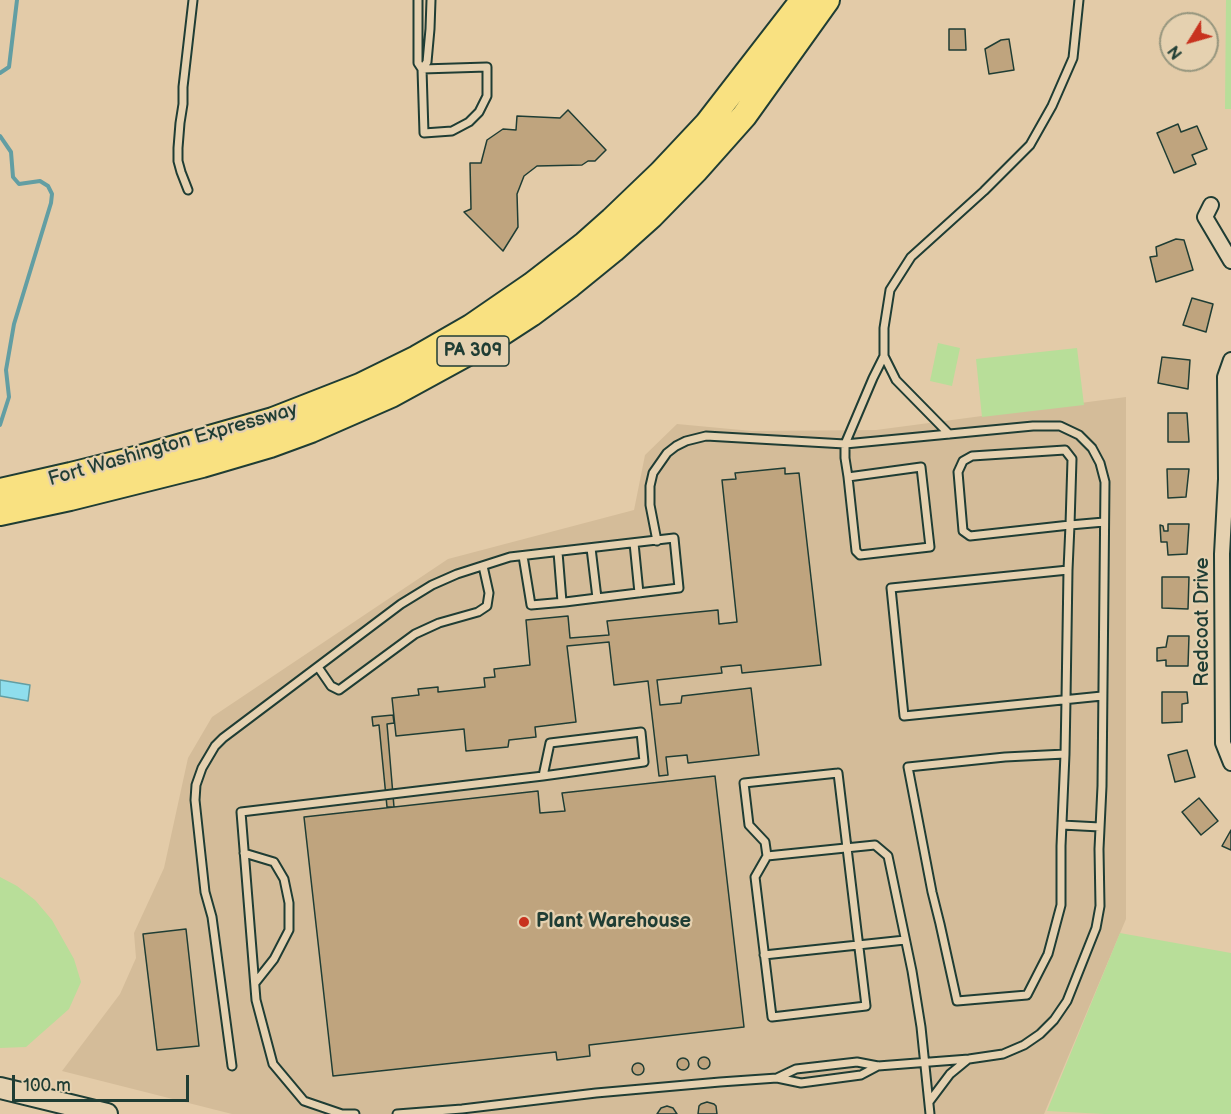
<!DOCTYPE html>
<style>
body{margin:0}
#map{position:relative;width:1231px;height:1114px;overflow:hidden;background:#e3cba8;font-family:"Balsamiq Sans",sans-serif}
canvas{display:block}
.north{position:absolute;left:1159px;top:12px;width:60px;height:60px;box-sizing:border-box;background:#e5d1b0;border:2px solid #96967e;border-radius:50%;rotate:233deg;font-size:16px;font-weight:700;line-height:24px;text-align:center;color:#1f3d34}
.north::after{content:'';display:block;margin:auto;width:21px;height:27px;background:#c8321e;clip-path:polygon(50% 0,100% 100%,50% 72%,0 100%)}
.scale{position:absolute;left:12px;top:1075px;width:177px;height:27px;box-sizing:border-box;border:3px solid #1f3d34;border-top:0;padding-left:8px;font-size:18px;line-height:21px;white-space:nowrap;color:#1f3d34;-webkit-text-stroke:4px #e5d1b0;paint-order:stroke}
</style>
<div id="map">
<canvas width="1231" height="1114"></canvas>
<div class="north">N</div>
<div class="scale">100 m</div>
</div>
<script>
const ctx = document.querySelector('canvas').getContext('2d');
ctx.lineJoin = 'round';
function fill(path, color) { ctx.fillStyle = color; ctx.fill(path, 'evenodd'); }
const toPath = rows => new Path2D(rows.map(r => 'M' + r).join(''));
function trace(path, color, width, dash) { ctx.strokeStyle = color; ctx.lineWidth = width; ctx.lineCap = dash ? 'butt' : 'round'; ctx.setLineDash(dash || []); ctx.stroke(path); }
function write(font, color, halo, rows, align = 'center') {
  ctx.font = font + ' "Balsamiq Sans",sans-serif'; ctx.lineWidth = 4.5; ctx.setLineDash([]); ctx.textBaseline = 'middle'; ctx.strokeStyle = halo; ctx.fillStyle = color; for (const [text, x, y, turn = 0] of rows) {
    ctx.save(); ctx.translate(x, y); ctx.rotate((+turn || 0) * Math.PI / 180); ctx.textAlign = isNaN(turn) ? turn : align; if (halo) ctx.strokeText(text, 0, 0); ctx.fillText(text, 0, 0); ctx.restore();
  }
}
const built = toPath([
 [1126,397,1126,919,1044,1114,232,1114,62,1071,120,994,136,958,134,933,164,868,188,758,212,717,448,559,634,510,645,455,677,424,752,431,876,430]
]);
const green = toPath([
 [1226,0,1231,0,1231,109,1225,109],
 [938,343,960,348,952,386,930,381],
 [1077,348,1084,405,982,417,976,359],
 [0,877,17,886,35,900,52,920,74,959,81,982,69,1009,26,1047,0,1048],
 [1120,933,1231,953,1231,1114,1105,1114,1047,1111]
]);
const water = toPath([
 [0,680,30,685,28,701,0,696,0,680]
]);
const stream = toPath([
 [0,73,9,67,17,0],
 [0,136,11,152,13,177,19,184,40,181,48,186,52,194,51,203,14,324,6,370,9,397,0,425]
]);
const building = toPath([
 [949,29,965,29,966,50,949,50,949,29],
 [1009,39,1014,70,989,74,985,49,1001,40,1009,39],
 [568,110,606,150,595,161,588,161,582,165,537,166,524,176,517,194,518,227,503,251,464,212,471,209,470,163,481,163,487,140,503,129,516,130,517,116,560,118,568,110],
 [1178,124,1181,132,1197,126,1207,149,1192,155,1196,164,1174,173,1157,133,1178,124],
 [1176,239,1184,240,1193,270,1156,282,1150,257,1157,256,1156,247,1176,239],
 [1192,298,1213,304,1206,332,1183,325,1192,298],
 [1162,357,1190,360,1188,389,1158,383,1162,357],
 [1168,413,1187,413,1189,442,1168,442,1168,413],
 [785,468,785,474,799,473,821,665,742,673,741,665,721,667,722,673,657,680,660,705,681,703,682,696,751,688,759,755,688,763,687,755,666,757,668,775,659,776,648,681,614,685,609,642,567,646,576,722,535,727,536,737,509,740,508,747,466,751,464,729,396,736,392,698,419,695,418,689,438,687,438,692,485,687,484,678,495,677,494,669,530,665,526,620,568,616,570,638,609,635,607,621,718,610,719,624,737,622,722,480,736,479,735,473,785,468],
 [1167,469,1189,469,1186,497,1168,498,1167,469],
 [1168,524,1189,524,1187,554,1168,555,1167,542,1161,542,1160,525,1163,526,1164,531,1168,531,1168,524],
 [1162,577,1189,577,1188,609,1162,608,1162,577],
 [1168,636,1189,636,1188,666,1166,666,1166,660,1157,661,1157,648,1166,647,1168,636],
 [1162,692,1187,692,1188,703,1182,704,1182,722,1162,723,1162,692],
 [393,715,394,723,387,724,394,807,387,807,379,725,373,726,372,717,393,715],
 [1187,750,1195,777,1175,782,1168,755,1187,750],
 [715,776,744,1027,589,1045,590,1056,557,1060,556,1052,333,1076,304,817,538,791,540,813,565,811,562,793,715,776],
 [1199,798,1218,821,1201,835,1182,812,1199,798],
 [1231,830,1231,850,1222,846,1231,830],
 [186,929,199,1046,157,1050,143,934,186,929],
 '698 1063a6 6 0 1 1 12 0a6 6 0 1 1-12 0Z',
 '677 1064a6 6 0 1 1 12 0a6 6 0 1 1-12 0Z',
 '632 1069a6 6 0 1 1 12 0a6 6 0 1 1-12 0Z',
 [707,1102,714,1104,716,1106,717,1114,698,1114,699,1106,701,1104,707,1102],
 [667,1106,673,1108,677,1114,657,1114,661,1108,667,1106]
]);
const lane = toPath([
 [418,0,418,63,422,69,424,133,452,131,469,122,479,112,487,96,487,67,422,69],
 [422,69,427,62,430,29,431,0],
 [188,190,181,172,178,161,178,148,180,123,183,104,183,87,193,0],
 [884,356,896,380,949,434],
 [848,477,921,467,930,547,860,555,856,551,848,477,845,458,845,444,873,378,884,356,884,328,890,290,911,257,984,191,1030,145,1052,106,1073,58,1079,0],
 [657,541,650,505,650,486,653,473,667,453,676,446,686,441,706,436,845,444,1033,426,1060,426,1079,435,1092,448,1100,463,1105,482,1102,786,1099,849,1100,906,1096,928,1067,1001,1054,1020,1040,1034,1024,1045,1003,1054,969,1059,878,1066,857,1062,796,1069,777,1078],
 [634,543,639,593],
 [558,552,562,602],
 [523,556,531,605,565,602,597,598,591,548],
 [1068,570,891,588,904,716,1102,696],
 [318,667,331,686,339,690,415,634,439,623,478,612,487,606,489,593,483,566],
 [1065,754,1005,757,908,767,932,892,940,924,957,1001,1027,995,1048,954,1061,905,1061,846,1065,754,1066,699,1068,570,1070,525,1072,459,1065,450,972,456,963,461,958,472,963,531,970,536,1070,525,1104,522],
 [838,773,866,1006,772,1017,755,877,767,856,765,842,749,825,744,783,838,773],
 [1062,825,1100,827],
 [244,853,274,862,284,879,289,903,289,930,274,959,255,983],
 [767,856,875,845,888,856,912,971,921,1027,930,1114],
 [764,955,905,940],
 [232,1066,212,917,205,892,195,800,196,785,202,768,215,746,223,738,401,604,432,585,457,574,510,557,674,538,679,588,597,598],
 [929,1102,950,1074,967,1060],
 [355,1114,342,1114,304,1101,273,1064,256,1000,241,812,543,776,644,762,641,732,550,743,543,776],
 [397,1114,462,1109,596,1093,720,1082,777,1078,801,1083,861,1075,878,1066]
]);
const street = toPath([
 [1211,205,1205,217,1231,261],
 [1226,479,1225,377,1231,360],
 [1231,479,1226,479,1222,554,1223,743,1231,763]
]);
const secondary = toPath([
 [0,1088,107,1114]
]);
const highway = toPath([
 [0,491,71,475,143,457,273,420,360,386,417,358,471,327,532,285,585,244,612,220,661,173,707,124,803,0],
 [0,513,70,498,202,465,270,445,311,430,391,395,488,342,531,314,570,285,613,250,651,216,696,170,744,116,827,0]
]);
const markers = [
 [524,922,6,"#c8321e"]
];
const shields = [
 [473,351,72]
];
const shieldNames = [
 ["PA 309",473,351]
];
const streetNames = [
 ["Fort Washington Expressway",173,445,-16],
 ["Redcoat Drive",1203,622,-90]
];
const poiNames = [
 ["Plant Warehouse",536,922]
];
fill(built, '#d4bc99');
fill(green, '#b8de99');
fill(water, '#8fdeed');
trace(water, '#629ea3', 1.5);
trace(stream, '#629ea3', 4);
fill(building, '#bfa47e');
trace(building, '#1f3d34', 1.5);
trace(lane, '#1f3d34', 11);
trace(street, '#1f3d34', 18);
trace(secondary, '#1f3d34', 24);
trace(highway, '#1f3d34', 28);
trace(lane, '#e5d1b0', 7);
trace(street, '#e5d1b0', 14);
trace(secondary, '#e5d1b0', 20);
trace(highway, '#f9e181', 24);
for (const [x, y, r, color] of markers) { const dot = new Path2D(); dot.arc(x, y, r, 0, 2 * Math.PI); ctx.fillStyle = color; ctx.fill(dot); trace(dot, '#e5d1b0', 2); }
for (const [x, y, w] of shields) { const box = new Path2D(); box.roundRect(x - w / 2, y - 15, w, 30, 4.5); ctx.fillStyle = '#e5d1b0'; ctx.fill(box); trace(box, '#1f3d34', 1.5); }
write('bold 18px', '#1f3d34', null, shieldNames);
write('20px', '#1f3d34', '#e5d1b0', streetNames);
write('bold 20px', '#1f3d34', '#e5d1b0', poiNames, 'left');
</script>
